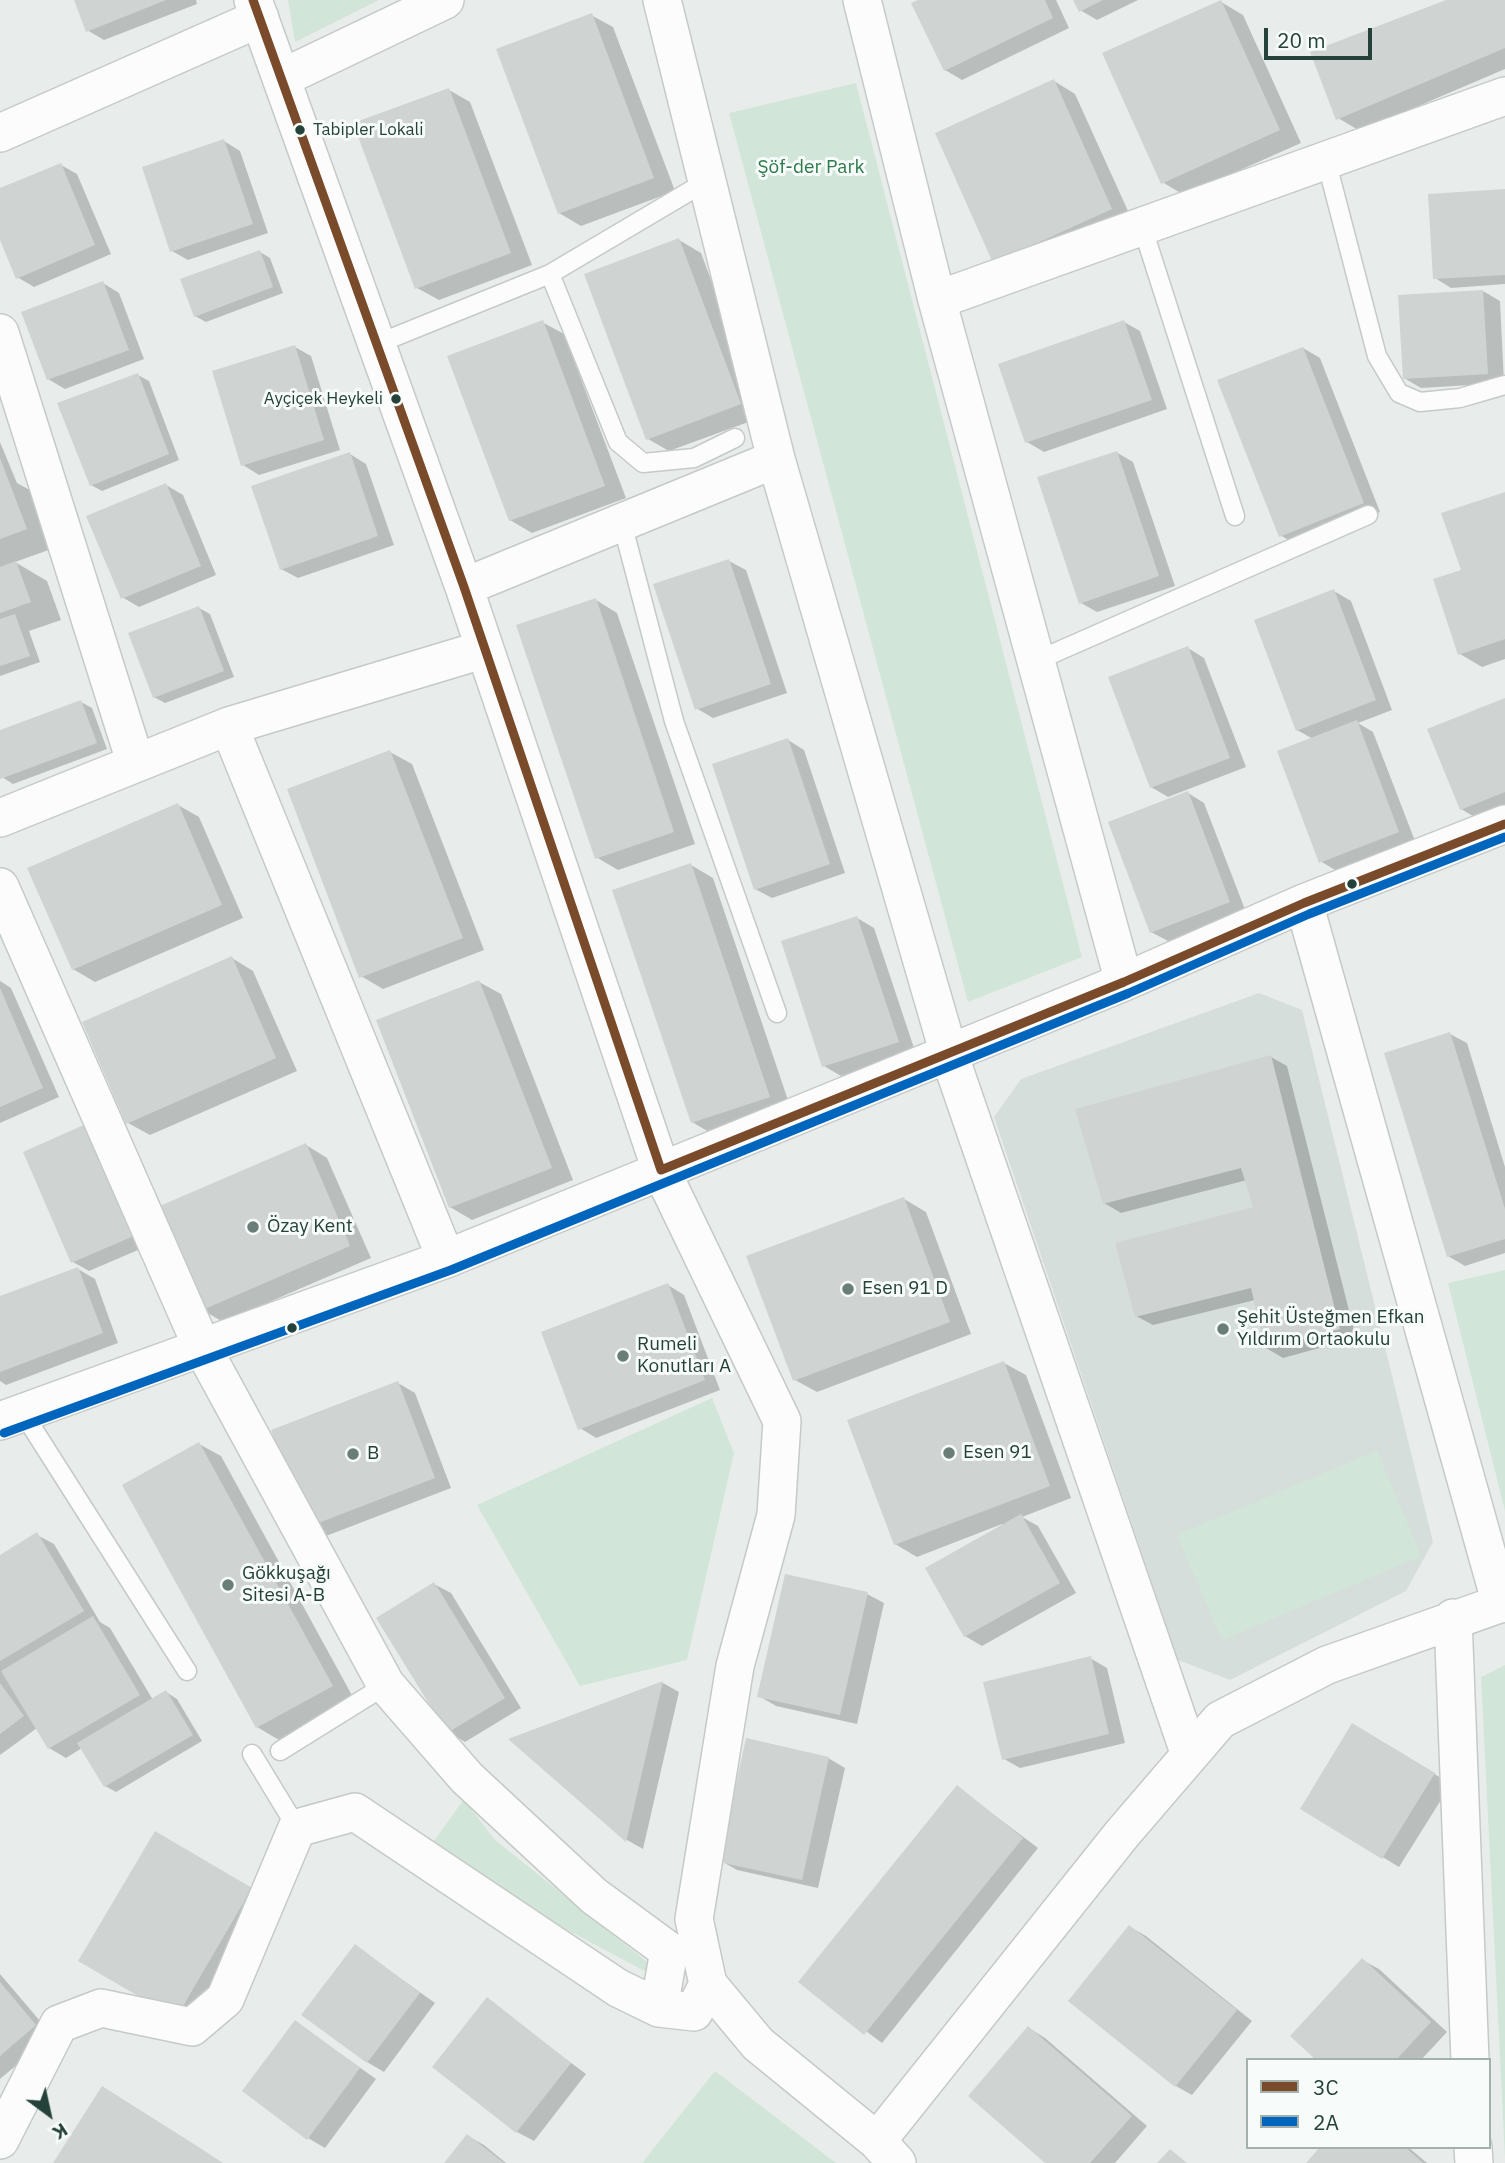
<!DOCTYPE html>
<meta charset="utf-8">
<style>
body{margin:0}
#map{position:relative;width:1505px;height:2163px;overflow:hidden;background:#e8edeb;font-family:"IBM Plex Sans",sans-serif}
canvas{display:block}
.legend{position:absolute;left:1246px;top:2058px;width:245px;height:91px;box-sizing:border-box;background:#f7fbf9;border:2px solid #a3b1ad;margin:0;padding:9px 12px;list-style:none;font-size:21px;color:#24423a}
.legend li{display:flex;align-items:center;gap:14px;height:35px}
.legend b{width:35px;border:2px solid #a3b1ad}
.north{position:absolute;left:14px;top:2079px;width:70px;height:70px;-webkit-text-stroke:5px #f7fbf9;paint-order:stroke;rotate:147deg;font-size:19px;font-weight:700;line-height:28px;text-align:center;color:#24423a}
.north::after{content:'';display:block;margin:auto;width:24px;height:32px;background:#24423a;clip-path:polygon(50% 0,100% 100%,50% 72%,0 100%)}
.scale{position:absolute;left:1264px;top:28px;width:108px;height:32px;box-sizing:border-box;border:4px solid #24423a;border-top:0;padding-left:9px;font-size:21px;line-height:24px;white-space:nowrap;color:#24423a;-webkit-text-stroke:5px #f7fbf9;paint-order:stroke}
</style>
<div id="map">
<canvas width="1505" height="2163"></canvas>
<ul class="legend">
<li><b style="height:9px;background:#7a4b2a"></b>3C</li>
<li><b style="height:9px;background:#0065bd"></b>2A</li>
</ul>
<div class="north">K</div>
<div class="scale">20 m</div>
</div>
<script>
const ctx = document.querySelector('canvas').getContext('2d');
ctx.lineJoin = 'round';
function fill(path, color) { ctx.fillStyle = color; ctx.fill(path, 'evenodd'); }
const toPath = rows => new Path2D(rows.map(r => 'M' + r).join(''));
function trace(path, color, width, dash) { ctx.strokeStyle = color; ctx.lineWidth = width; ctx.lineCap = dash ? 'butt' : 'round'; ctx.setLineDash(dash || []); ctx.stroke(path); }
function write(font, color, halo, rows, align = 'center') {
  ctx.font = font + ' "IBM Plex Sans",sans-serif'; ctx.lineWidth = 6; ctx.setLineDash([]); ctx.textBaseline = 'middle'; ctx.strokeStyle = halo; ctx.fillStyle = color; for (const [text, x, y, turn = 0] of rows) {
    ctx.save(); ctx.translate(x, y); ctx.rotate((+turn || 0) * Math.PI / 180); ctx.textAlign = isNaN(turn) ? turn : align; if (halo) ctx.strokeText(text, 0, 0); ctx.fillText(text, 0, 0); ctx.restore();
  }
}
const built = toPath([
 [1259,993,1302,1010,1433,1542,1406,1591,1230,1680,1178,1660,994,1117,1021,1079]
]);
const green = toPath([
 [288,0,379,0,295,42],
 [856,83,1082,957,968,1002,729,113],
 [1505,1270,1505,1511,1448,1283],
 [712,1398,734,1453,687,1660,580,1686,477,1505],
 [1377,1451,1421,1556,1222,1640,1177,1535],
 [1505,1665,1505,2158,1481,1677],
 [464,1799,494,1839,657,1970,652,1975,470,1878,431,1845],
 [715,2071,836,2163,642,2163]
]);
const shadow = toPath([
 [76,0,196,0,197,4,104,40,87,30],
 [922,0,1056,0,1069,28,962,80,945,70],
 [1075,0,1138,0,1097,20,1080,10],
 [1451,0,1505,0,1505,69,1360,131,1338,118],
 [1221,2,1243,15,1301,143,1184,195,1162,182],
 [591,15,613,27,675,191,581,226,559,213],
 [1054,81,1075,94,1133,222,995,262],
 [449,90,470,102,532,265,439,300,417,288],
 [224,141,240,151,268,233,188,260,172,251],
 [61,165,77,174,111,254,34,287,17,277,0,236,0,190],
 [1505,191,1505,284,1451,288,1435,278],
 [679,240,701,253,762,417,669,451,648,439],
 [260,252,270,258,283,293,206,322,195,316],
 [103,283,119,293,144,359,65,389,48,379],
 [1483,291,1500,301,1504,383,1421,388,1404,378],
 [542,322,564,334,626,498,532,533,510,520],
 [1124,322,1140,331,1167,409,1044,452,1027,442],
 [295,347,311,356,340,450,259,475,243,465],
 [1303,348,1320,358,1380,512,1297,545,1280,535],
 [138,375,149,381,179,460,102,491,91,485],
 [0,442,17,483,37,494,57,547,15,562,47,581,61,620,29,631,40,662,0,676],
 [1116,452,1133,462,1175,586,1097,612,1081,603],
 [350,454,366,464,394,545,298,578,281,569],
 [166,485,183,495,216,575,139,607,122,597],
 [1505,493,1505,659,1482,667,1460,654,1463,571],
 [729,561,746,570,787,693,713,718,696,708],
 [1334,591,1351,601,1392,710,1358,723,1373,732,1415,841,1337,871,1320,861,1313,739,1297,730],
 [596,600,617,613,695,844,618,870,596,857],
 [199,608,210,614,234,677,165,703,154,697],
 [1188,648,1204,658,1246,767,1168,797,1151,787],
 [1505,700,1505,813,1483,822,1461,809],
 [81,702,92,708,107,749,13,784,2,777,0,732],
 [788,740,804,750,845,873,772,898,755,889],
 [390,752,412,764,484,950,383,989,361,976],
 [1188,793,1204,803,1246,912,1168,941,1151,932],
 [178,805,199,817,243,918,95,982,73,969],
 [691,865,713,878,791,1109,714,1135,692,1122],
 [857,918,874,928,915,1051,841,1076,824,1066],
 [232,958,253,971,297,1071,150,1135,128,1123],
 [0,981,11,988,59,1097,0,1123],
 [479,982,501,994,573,1180,472,1220,450,1207],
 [1450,1034,1467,1043,1505,1167,1505,1253,1465,1266,1448,1256],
 [1271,1057,1287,1066,1356,1338,1283,1358,1266,1348,1255,1300,1153,1325,1136,1316,1255,1208,1247,1180,1121,1213,1104,1203],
 [306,1145,327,1158,371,1258,223,1322,201,1309],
 [25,1152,152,1244,89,1271,73,1262],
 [904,1199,926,1212,971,1334,817,1392,795,1380],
 [78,1269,95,1279,118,1343,6,1385,0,1381,0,1298],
 [668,1285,684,1295,720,1390,596,1438,580,1428],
 [1004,1363,1026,1375,1071,1498,1022,1517,1038,1526,1076,1593,982,1646,965,1636,1002,1524,917,1557,895,1544],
 [398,1383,415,1393,451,1488,326,1536,310,1526],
 [199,1444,221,1456,354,1699,279,1740,257,1727],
 [37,1535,54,1544,100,1622,110,1628,153,1700,166,1692,177,1699,202,1741,116,1792,105,1786,82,1748,66,1758,49,1748,37,1728,0,1755,0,1557],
 [434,1584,451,1593,521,1708,465,1742,448,1732],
 [867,1594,884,1603,857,1724,776,1706,759,1696],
 [1090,1658,1107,1668,1125,1743,1020,1768,1004,1759],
 [663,1683,679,1692,643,1849,627,1840,511,1739],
 [1353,1725,1451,1784,1399,1867,1302,1808],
 [828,1758,845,1768,818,1888,737,1870,721,1861],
 [957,1787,1038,1848,882,2043,800,1982],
 [156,1834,268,1899,193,2026,81,1961],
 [1130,1927,1146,1936,1252,2021,1192,2095,1176,2086],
 [355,1946,435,2003,384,2072,367,2062],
 [1362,1960,1379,1969,1447,2032,1421,2060,1318,2060],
 [0,1974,52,2035,0,2079],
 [487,2000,586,2074,534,2141,517,2132],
 [296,2022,376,2079,325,2148,308,2138],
 [1029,2028,1045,2038,1147,2126,1115,2163,1048,2163],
 [468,2136,484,2145,506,2163,446,2163],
 [1322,2147,1408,2147,1427,2163,1308,2163]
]);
const building = toPath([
 [74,0,166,0,86,32],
 [918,0,1045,0,1053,18,944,71,911,3],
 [1073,0,1103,0,1079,12],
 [1221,0,1280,130,1161,184,1102,53],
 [1446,0,1505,0,1505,48,1336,120,1310,52],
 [592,13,654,178,558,214,496,49],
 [1054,79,1112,209,993,263,935,133],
 [449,88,511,253,415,289,353,123],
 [224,139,253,224,170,252,142,167],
 [61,163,95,245,16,279,0,240,0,188],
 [1505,189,1505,275,1433,279,1428,194],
 [679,238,741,404,646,440,584,274],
 [260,250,273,287,194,317,180,279],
 [103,281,129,350,47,380,21,312],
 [1483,290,1488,374,1403,379,1398,295],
 [543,320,605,486,509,521,447,356],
 [1124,320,1152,400,1025,443,998,364],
 [295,345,324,440,241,466,212,371],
 [1303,347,1364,503,1279,537,1217,380],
 [138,373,169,454,90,486,57,403],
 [1117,451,1159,576,1079,604,1037,477],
 [350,452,378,536,280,570,251,486],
 [0,458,27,529,0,539],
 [166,483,201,566,121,599,86,516],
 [1505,492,1505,639,1458,655,1433,579,1461,570,1441,513],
 [729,559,771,684,695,710,653,584],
 [16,561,31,602,0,613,0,567],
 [1334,589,1376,700,1296,731,1254,620],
 [596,598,674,832,595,859,516,625],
 [199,606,224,671,153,698,128,633],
 [15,614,30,656,0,666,0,619],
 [1188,646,1230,758,1150,788,1108,677],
 [1505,698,1505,792,1460,810,1427,729],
 [81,700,97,743,0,779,0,730],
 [1357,720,1399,832,1319,863,1277,751],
 [788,738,830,864,754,890,712,764],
 [390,750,463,938,359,978,287,789],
 [1188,791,1230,902,1150,933,1108,822],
 [178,803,222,905,72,970,27,868],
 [691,863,770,1097,691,1123,612,890],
 [857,916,899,1042,822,1067,781,941],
 [232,956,276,1058,126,1124,82,1022],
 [479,980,552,1168,449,1208,376,1020],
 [0,988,43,1088,0,1107],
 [1450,1032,1505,1209,1505,1239,1447,1257,1384,1053],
 [1271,1055,1340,1329,1265,1349,1251,1288,1135,1317,1115,1243,1253,1207,1241,1168,1103,1204,1075,1109],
 [88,1123,136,1235,71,1263,23,1152],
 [306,1143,350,1246,200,1311,155,1208],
 [904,1197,950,1322,793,1381,746,1256],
 [78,1267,103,1333,0,1372,0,1296],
 [668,1283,705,1380,578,1430,541,1332],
 [1004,1361,1050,1486,894,1545,847,1420],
 [398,1381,435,1478,308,1527,271,1430],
 [199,1442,333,1686,256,1728,122,1485],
 [1021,1514,1060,1583,964,1637,925,1568],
 [37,1532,84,1611,0,1661,0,1555],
 [785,1574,868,1592,840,1715,757,1697],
 [434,1582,505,1698,447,1733,376,1618],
 [93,1616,140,1695,48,1749,1,1671],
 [1091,1656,1109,1734,1002,1760,983,1682],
 [663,1681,626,1842,508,1739],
 [0,1683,24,1716,0,1734],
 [166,1690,193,1735,104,1787,77,1743],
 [1352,1723,1435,1773,1382,1859,1300,1809],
 [746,1738,829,1757,802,1880,719,1862],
 [957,1785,1023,1838,864,2035,798,1982],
 [155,1831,252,1888,176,2018,78,1961],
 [1129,1925,1237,2010,1175,2087,1068,2001],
 [355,1944,420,1993,367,2063,301,2015],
 [1362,1958,1431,2022,1396,2060,1316,2060,1290,2036],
 [0,1982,36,2025,0,2056],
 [487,1997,571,2063,516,2133,432,2067],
 [295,2020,360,2068,307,2140,242,2091],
 [1028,2026,1132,2116,1090,2163,1045,2163,968,2096],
 [102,2086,197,2146,223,2163,53,2163],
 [467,2134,504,2163,444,2163],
 [1320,2147,1405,2147,1423,2163,1306,2163],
 [1170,2149,1187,2163,1157,2163]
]);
const lane = toPath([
 [1326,160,1377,356,1399,393,1420,402,1460,398,1505,385],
 [1142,226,1235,516],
 [550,274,618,442,643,463,694,458,735,438],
 [377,344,550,274,707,181],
 [622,523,674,721,777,1013],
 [1036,661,1368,515],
 [23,1413,187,1671],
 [280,1751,386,1685],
 [252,1754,297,1828]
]);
const street = toPath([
 [253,0,464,587,661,1170,782,1421,776,1515,735,1666,694,1919,708,1984,758,2044,877,2141,897,2163],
 [662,0,776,459,949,1054,1190,1755],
 [862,0,937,300,1124,982],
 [282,78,445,0],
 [0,133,260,18],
 [937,300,1505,96],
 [0,333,135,761],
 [464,587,776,459],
 [229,726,446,1259],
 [0,818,229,726,485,649],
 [0,887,202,1347,386,1685,467,1778,594,1896,669,1951,659,2008],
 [1304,903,1501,1604],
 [0,1421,446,1259,1124,982,1304,903,1505,824],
 [1453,1618,1470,2060],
 [0,2140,59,2024,101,2008,192,2027,225,1999,297,1828,355,1812,618,1988,659,2008,694,2012,708,1984],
 [877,2141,1122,1834,1220,1720,1327,1665,1505,1602],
 [1473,2147,1474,2163]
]);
const bus1 = toPath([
 [253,0,464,587,661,1170],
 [661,1170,1124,982,1304,903,1505,824]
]);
const bus2 = toPath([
 [4,1433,451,1270,1129,993,1309,914,1505,837]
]);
const markers = [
 [300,130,6,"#24423a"],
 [396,399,6,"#24423a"],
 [1352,884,6,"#24423a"],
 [253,1227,7,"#697e78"],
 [848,1289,7,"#697e78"],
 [292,1328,6,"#24423a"],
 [1223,1329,7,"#697e78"],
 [623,1356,7,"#697e78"],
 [949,1453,7,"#697e78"],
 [353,1454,7,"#697e78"],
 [228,1585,7,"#697e78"]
];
const busNames = [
 ["Tabipler Lokali",313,130],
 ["Ayçiçek Heykeli",383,399,"right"]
];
const parkNames = [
 ["Şöf-der Park",811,168]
];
const poiNames = [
 ["Özay Kent",267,1227],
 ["Esen 91 D",862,1289],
 ["Şehit Üsteğmen Efkan",1237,1318],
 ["Yıldırım Ortaokulu",1237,1340],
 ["Rumeli",637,1345],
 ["Konutları A",637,1367],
 ["Esen 91",963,1453],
 ["B",367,1454],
 ["Gökkuşağı",242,1574],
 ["Sitesi A-B",242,1596]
];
fill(built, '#d6dedb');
fill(green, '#d1e6d8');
fill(shadow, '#0003');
fill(building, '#cfd4d2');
trace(lane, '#c5cac8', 21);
trace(street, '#c5cac8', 40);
trace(lane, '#fcfcfc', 18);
trace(street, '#fcfcfc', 37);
trace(bus1, '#7a4b2a', 9);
trace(bus2, '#0065bd', 9);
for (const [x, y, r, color] of markers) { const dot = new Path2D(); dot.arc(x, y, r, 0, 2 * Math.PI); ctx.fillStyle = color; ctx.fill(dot); trace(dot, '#f7fbf9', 2.5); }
write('17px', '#24423a', '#f7fbf9', busNames, 'left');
write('19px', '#2d7a4b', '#f7fbf9', parkNames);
write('19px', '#24423a', '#f7fbf9', poiNames, 'left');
</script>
